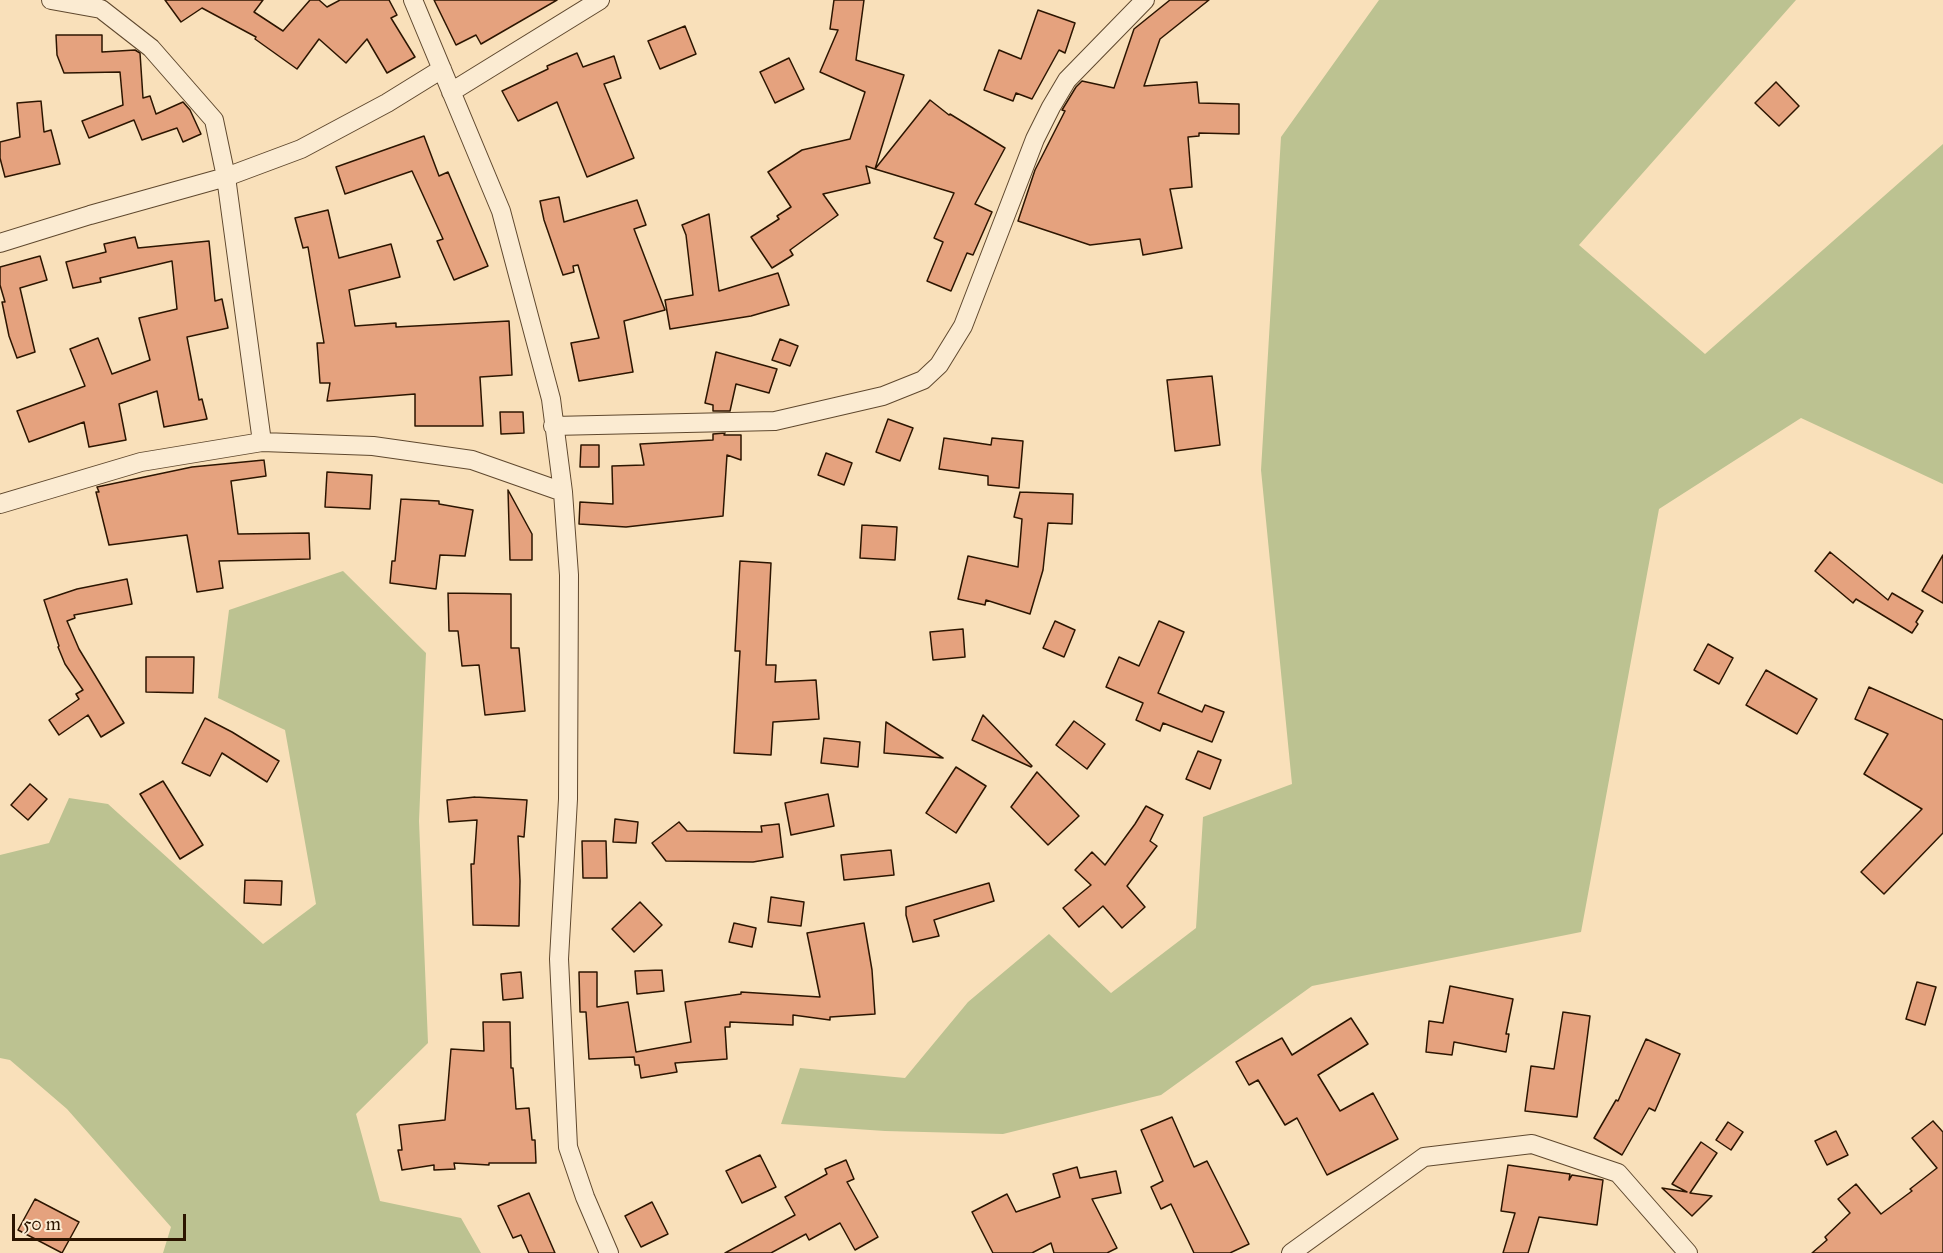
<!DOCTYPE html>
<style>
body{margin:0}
#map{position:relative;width:1943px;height:1253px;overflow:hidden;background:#f9e0ba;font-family:"IM FELL Great Primer",serif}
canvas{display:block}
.scale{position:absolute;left:12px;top:1214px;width:174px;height:27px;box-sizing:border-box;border:3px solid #2c1500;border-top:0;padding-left:8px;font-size:18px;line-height:21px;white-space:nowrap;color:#2c1500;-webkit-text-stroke:4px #fbebd2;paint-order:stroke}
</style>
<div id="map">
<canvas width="1943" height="1253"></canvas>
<div class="scale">50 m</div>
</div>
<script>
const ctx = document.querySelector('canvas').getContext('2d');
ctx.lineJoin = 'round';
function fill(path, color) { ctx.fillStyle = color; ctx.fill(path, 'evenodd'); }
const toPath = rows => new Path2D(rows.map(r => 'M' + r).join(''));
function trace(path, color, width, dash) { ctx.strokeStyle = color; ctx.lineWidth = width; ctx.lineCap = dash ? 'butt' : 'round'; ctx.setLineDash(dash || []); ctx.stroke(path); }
const green = toPath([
 [1379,0,1796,0,1579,245,1705,354,1943,144,1943,484,1801,418,1659,509,1581,932,1312,986,1161,1095,1003,1134,885,1131,781,1124,800,1068,905,1078,968,1002,1049,934,1111,993,1196,928,1203,817,1292,784,1261,470,1281,137],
 [343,571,426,653,419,821,428,1043,356,1114,380,1201,461,1218,481,1253,163,1253,171,1227,67,1109,10,1060,0,1058,0,855,49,843,69,798,108,804,263,944,316,904,285,730,218,698,229,610]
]);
const building = toPath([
 [165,0,263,0,254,12,283,31,310,0,319,0,327,7,340,0,389,0,397,15,391,18,415,57,387,73,367,39,346,63,319,39,297,69,255,39,256,37,202,8,181,22,165,0],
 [434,0,557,0,481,44,476,35,456,45,434,0],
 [834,0,864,0,856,60,904,75,875,169,866,166,870,183,823,194,838,215,790,250,793,255,772,268,751,237,779,219,777,216,791,207,768,172,802,150,850,139,865,92,820,72,838,30,830,29,834,0],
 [1170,0,1209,0,1160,39,1144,86,1197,82,1199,103,1239,104,1239,134,1199,133,1199,136,1188,137,1192,187,1170,189,1182,248,1143,255,1140,239,1090,245,1018,221,1035,170,1065,111,1062,110,1076,87,1082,81,1114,88,1134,29,1170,0],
 [1038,10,1075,23,1065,53,1059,50,1032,99,1016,93,1013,101,984,90,999,50,1021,59,1038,10],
 [685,26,696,54,660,69,648,41,685,26],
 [56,35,102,35,102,52,135,50,140,53,143,98,150,96,156,114,183,102,190,110,201,134,183,142,177,128,142,140,134,120,89,138,82,121,123,105,120,72,64,73,57,55,56,35],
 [577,53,583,67,614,56,621,78,604,84,634,158,587,177,557,102,518,121,502,91,548,69,547,66,577,53],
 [789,58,804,89,775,103,760,72,789,58],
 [1776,82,1799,106,1779,126,1755,103,1776,82],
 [930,100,949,115,950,114,1005,148,975,204,992,212,973,255,967,253,951,291,927,281,943,242,934,238,954,193,875,169,930,100],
 [41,101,44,132,51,130,60,164,5,177,0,158,0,142,20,137,17,103,41,101],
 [424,136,439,176,448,172,488,266,454,280,437,241,443,239,412,171,345,194,336,167,424,136],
 [559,197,564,222,637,200,646,225,634,229,665,310,624,321,633,372,579,381,571,343,599,338,578,265,573,266,574,272,563,275,544,220,540,201,559,197],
 [328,210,339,258,391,244,400,277,349,290,355,326,396,323,396,327,509,321,512,375,480,377,483,426,415,426,415,394,327,401,330,383,320,383,317,343,324,343,308,247,303,248,295,218,328,210],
 [709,214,719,291,778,273,789,305,751,316,670,329,665,300,693,295,686,235,682,225,709,214],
 [135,237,138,248,209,241,215,301,222,299,228,328,187,337,199,400,202,399,207,419,164,427,157,391,119,404,126,440,89,447,84,422,29,442,17,411,85,386,70,349,98,338,112,374,150,360,139,318,177,309,172,261,100,278,101,282,73,288,66,262,106,252,104,244,135,237],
 [40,256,47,280,20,288,35,352,17,358,9,336,2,302,5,302,0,285,0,267,40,256],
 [780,339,798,346,790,366,772,360,780,339],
 [716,352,777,369,769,393,736,384,730,411,713,411,713,405,705,403,716,352],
 [1212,376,1220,445,1175,451,1167,380,1212,376],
 [500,412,523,412,524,433,501,434,500,412],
 [888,419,913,428,900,461,876,452,888,419],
 [725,433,724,435,741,435,741,460,727,455,723,516,626,527,579,524,580,502,613,504,612,466,644,465,640,444,713,440,713,434,725,433],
 [944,438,991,445,992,438,1023,441,1019,488,988,485,988,476,939,469,944,438],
 [581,445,599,445,599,467,580,467,581,445],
 [826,453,852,463,844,485,818,475,826,453],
 [264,460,266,476,231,481,238,534,309,533,310,559,219,561,223,588,197,592,187,535,109,545,96,492,99,492,97,487,192,467,264,460],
 [327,472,372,475,370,509,325,507,327,472],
 [508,490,532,534,532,560,510,560,508,490],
 [1020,492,1073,494,1072,524,1048,523,1043,570,1030,614,986,600,985,605,958,599,968,556,1018,567,1022,519,1014,517,1020,492],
 [401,499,439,501,439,504,473,510,465,556,440,555,436,589,390,583,392,561,395,561,401,499],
 [862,525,897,527,895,560,860,558,862,525],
 [1830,552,1888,600,1892,593,1923,611,1916,622,1918,624,1912,633,1856,599,1853,603,1815,571,1830,552],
 [1943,555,1943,603,1922,591,1943,555],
 [740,561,771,563,766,665,776,665,775,682,816,680,819,719,773,722,771,755,734,753,740,651,735,651,740,561],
 [127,579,132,604,74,615,75,618,67,621,79,649,124,723,101,737,88,715,59,735,49,720,79,699,76,694,83,690,65,664,58,647,59,646,44,600,77,589,127,579],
 [448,593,511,594,511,648,519,648,525,711,485,715,479,665,462,666,458,631,449,631,448,593],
 [1055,621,1075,630,1064,657,1043,648,1055,621],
 [1159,621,1184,632,1158,693,1202,712,1205,705,1224,712,1212,742,1163,723,1160,731,1136,720,1143,703,1106,687,1119,657,1139,666,1159,621],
 [963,629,965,657,933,660,930,632,963,629],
 [1708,644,1733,658,1719,684,1694,670,1708,644],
 [146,657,194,657,193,693,146,692,146,657],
 [1766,670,1817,699,1797,734,1746,705,1766,670],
 [1869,687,1943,720,1943,833,1884,894,1861,872,1922,809,1864,774,1888,734,1855,719,1869,687],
 [983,715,1032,766,1031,767,972,740,983,715],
 [205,718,232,732,279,761,267,782,222,753,210,776,182,763,205,718],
 [1074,721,1105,744,1087,769,1056,745,1074,721],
 [886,722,943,758,884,753,886,722],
 [824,738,860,742,858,767,821,763,824,738],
 [1198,751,1221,760,1210,789,1186,779,1198,751],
 [956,767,986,786,956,833,926,813,956,767],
 [1037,772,1079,816,1048,845,1011,807,1037,772],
 [163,781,203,845,180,859,140,794,163,781],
 [30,784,47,799,28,820,11,805,30,784],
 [828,794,834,826,791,835,785,803,828,794],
 [475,797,527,800,524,837,518,836,520,881,519,926,473,925,471,864,474,864,477,820,449,822,447,800,475,797],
 [1146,806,1163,815,1150,841,1157,846,1127,886,1145,907,1122,928,1103,906,1079,927,1063,908,1091,885,1075,870,1092,852,1105,865,1135,824,1146,806],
 [615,819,638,822,636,843,613,842,615,819],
 [679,822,687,831,762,832,761,826,779,824,783,857,753,862,666,861,652,843,679,822],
 [582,841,606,841,607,878,583,878,582,841],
 [891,850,894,875,844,880,841,855,891,850],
 [245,880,282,881,281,905,244,903,245,880],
 [989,883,994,901,934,920,939,936,913,942,906,915,906,907,989,883],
 [771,897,804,902,801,926,768,922,771,897],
 [640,902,662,925,634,952,612,929,640,902],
 [734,923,756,928,752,947,729,942,734,923],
 [864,923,872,970,875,1014,830,1017,830,1020,793,1015,793,1025,730,1022,730,1027,725,1027,727,1059,675,1063,677,1072,641,1078,639,1065,635,1065,634,1057,589,1059,586,1012,580,1012,579,972,597,972,597,1007,628,1002,636,1052,691,1042,685,1002,741,994,741,992,820,997,807,933,864,923],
 [662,970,664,991,637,994,635,971,662,970],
 [521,972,523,998,503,1000,501,974,521,972],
 [1917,982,1936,987,1925,1025,1906,1019,1917,982],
 [1450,986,1513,999,1506,1034,1509,1034,1506,1052,1454,1042,1452,1055,1426,1052,1429,1021,1443,1023,1450,986],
 [1563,1012,1590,1016,1577,1117,1525,1111,1531,1066,1554,1069,1563,1012],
 [1351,1018,1368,1044,1318,1075,1340,1111,1373,1093,1398,1139,1327,1175,1297,1118,1285,1125,1258,1080,1249,1085,1236,1062,1282,1038,1292,1055,1351,1018],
 [483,1022,510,1022,511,1068,513,1068,516,1109,529,1108,532,1140,535,1140,536,1163,489,1163,489,1165,454,1163,455,1169,434,1170,434,1165,402,1170,398,1150,402,1150,399,1125,445,1120,451,1049,484,1051,483,1022],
 [1646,1039,1680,1054,1655,1111,1649,1108,1622,1155,1594,1138,1616,1100,1618,1101,1646,1039],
 [1172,1117,1194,1167,1207,1161,1249,1244,1230,1253,1194,1253,1171,1204,1161,1209,1151,1187,1163,1181,1141,1130,1172,1117],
 [1933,1121,1943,1132,1943,1253,1812,1253,1827,1240,1825,1237,1850,1213,1838,1199,1856,1184,1881,1214,1912,1191,1910,1189,1937,1168,1912,1138,1933,1121],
 [1728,1122,1743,1132,1731,1150,1716,1140,1728,1122],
 [1836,1131,1848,1155,1827,1165,1815,1141,1836,1131],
 [1701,1142,1717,1153,1690,1193,1712,1196,1692,1216,1662,1188,1687,1192,1672,1184,1701,1142],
 [760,1155,776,1187,742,1203,726,1171,760,1155],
 [846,1160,854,1179,847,1182,878,1237,855,1250,840,1223,809,1240,806,1234,771,1253,725,1253,795,1215,785,1197,827,1174,825,1169,846,1160],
 [1508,1165,1570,1174,1569,1180,1572,1175,1603,1180,1597,1225,1539,1217,1528,1253,1503,1253,1515,1213,1501,1211,1508,1165],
 [1077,1167,1080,1178,1116,1171,1121,1193,1092,1199,1117,1248,1107,1253,1054,1253,1051,1243,1032,1253,993,1253,972,1212,1007,1194,1016,1212,1060,1197,1053,1174,1077,1167],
 [529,1193,555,1253,529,1253,521,1235,513,1238,498,1206,529,1193],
 [35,1199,79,1222,62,1253,18,1230,35,1199],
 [652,1202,668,1234,641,1247,625,1216,652,1202]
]);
const minor = toPath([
 [51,0,101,9,151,48,214,120,226,177,262,442],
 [413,0,501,211,551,399,563,492],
 [451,92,600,0],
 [0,243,90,215,226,177,301,149,387,103,442,69],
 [553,426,775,421,883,396,923,380,939,365,963,326,1035,139,1051,107,1067,80,1145,0],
 [0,504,141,462,262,442,373,446,472,460,563,492,569,575,568,799,559,959,568,1147,585,1197,609,1253],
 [1291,1253,1424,1157,1532,1144,1618,1173,1688,1253]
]);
fill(green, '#bcc291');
fill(building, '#e5a27e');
trace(building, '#2c1500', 1.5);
trace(minor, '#5f482e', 20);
trace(minor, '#fbebd2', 18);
</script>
